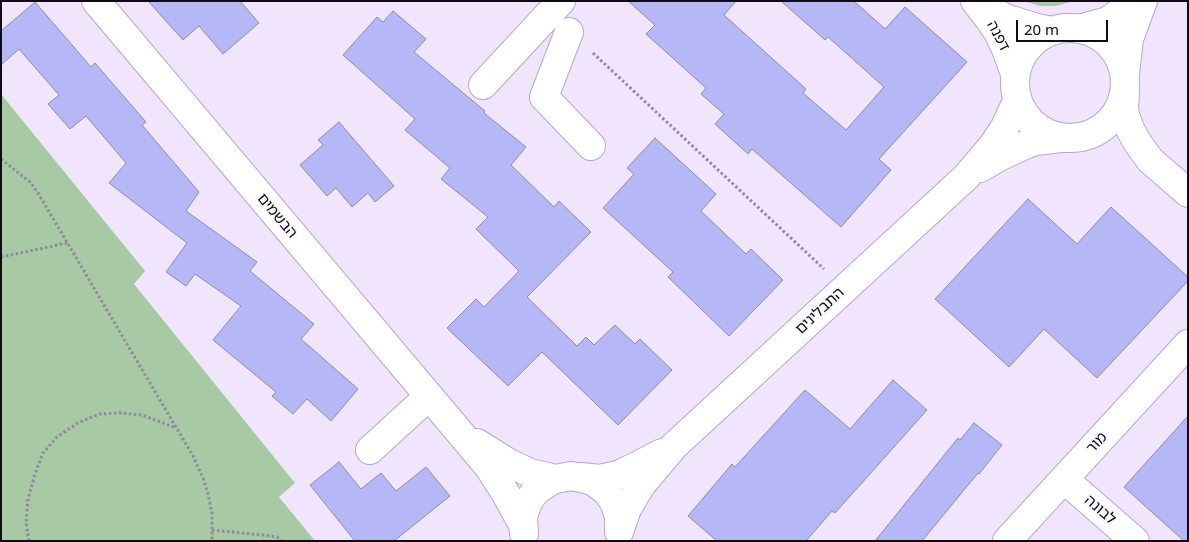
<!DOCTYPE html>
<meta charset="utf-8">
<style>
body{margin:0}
#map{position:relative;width:1189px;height:542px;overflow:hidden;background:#f0e5fd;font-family:"Noto Sans",sans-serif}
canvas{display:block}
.frame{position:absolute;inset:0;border:2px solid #0f0a13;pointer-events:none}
.scale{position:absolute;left:1016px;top:20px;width:92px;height:22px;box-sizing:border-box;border:2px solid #0f0a13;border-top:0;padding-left:6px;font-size:15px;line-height:18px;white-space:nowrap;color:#0f0a13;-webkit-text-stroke:4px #f9f6fc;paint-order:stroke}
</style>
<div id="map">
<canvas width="1189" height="542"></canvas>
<div class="frame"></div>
<div class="scale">20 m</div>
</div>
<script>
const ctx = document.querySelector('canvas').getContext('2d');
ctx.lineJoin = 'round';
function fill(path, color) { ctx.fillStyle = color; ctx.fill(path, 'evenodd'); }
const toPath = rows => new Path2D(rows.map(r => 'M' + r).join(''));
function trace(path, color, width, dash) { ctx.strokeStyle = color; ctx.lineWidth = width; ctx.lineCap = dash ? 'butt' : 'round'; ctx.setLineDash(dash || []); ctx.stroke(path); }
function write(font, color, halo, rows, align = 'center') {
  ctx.font = font + ' "Noto Sans","Noto Sans Hebrew",sans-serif'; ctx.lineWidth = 4; ctx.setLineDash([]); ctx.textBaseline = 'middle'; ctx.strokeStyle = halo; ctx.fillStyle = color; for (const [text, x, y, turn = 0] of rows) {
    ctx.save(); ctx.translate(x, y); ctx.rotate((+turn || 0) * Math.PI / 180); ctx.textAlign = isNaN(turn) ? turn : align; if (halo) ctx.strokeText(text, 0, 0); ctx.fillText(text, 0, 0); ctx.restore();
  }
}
const green = toPath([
 [1024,1,1074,1,1056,6,1040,6],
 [1,94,145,271,134,284,295,483,279,497,315,541,1,541]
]);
const building = toPath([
 [148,1,240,1,259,23,223,54,199,26,183,40,148,1],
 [628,1,736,1,724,15,806,89,803,93,846,130,884,87,828,37,825,40,781,1,854,1,885,29,905,7,967,62,879,159,891,170,841,227,752,149,748,154,715,124,724,114,701,94,706,88,646,34,655,25,628,1],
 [35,2,91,67,95,63,146,122,142,125,199,192,186,211,257,262,250,271,314,324,301,339,358,389,331,421,307,399,293,414,272,396,276,392,213,340,241,306,195,274,186,286,166,272,187,243,109,183,126,163,86,116,70,129,48,104,59,95,19,49,1,65,1,31,35,2],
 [393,11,426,39,414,52,485,111,484,113,526,147,511,165,554,207,559,201,591,232,527,297,577,346,586,337,594,345,615,325,635,344,640,339,672,370,618,425,542,352,508,386,447,328,476,299,484,307,519,271,476,229,488,217,441,179,450,168,405,130,415,119,343,55,377,17,383,22,393,11],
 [339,122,394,186,375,202,368,193,352,207,336,188,327,196,300,165,323,145,318,140,339,122],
 [655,138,716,194,701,211,746,254,751,249,783,280,729,336,668,277,673,272,603,208,634,174,627,168,655,138],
 [1028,199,1077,244,1111,207,1188,277,1188,281,1097,378,1044,329,1009,367,935,299,1028,199],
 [893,380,927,410,835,513,832,511,806,541,717,541,688,516,732,464,735,467,805,390,850,429,893,380],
 [1188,416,1188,541,1184,541,1124,487,1188,416],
 [974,423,1002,445,979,474,978,473,922,541,875,541,958,438,960,440,974,423],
 [339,462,361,489,381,473,396,491,426,467,450,496,394,541,355,541,310,485,339,462]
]);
const path = toPath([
 [593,53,824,269],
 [1,159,30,182,38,193,193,456,203,478,208,494,212,514,212,541],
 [1,257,67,243],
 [212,530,263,535,277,537,282,541],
 [29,541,26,523,28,499,35,474,43,453,57,437,78,423,99,414,121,413,142,415,176,428]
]);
const minor = toPath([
 [96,1,488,466,506,494,523,525],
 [975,1,989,19,999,34,1006,49,1015,74],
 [980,3,1003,17,1011,20,1037,28,1052,31],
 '1015 83a55 55 0 1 1 110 0a55 55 0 1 1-110 0Z',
 [1079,29,1108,21,1122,11,1133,1],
 [569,32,544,97,591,146],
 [1125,74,1129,39,1143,1],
 [483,85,561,1],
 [1125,92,1124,108,1125,115,1130,129,1137,142,1150,160,1188,193],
 [980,168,1001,156,1027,144,1036,141,1061,138],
 [477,443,509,463,530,473,556,479],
 [370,450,429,396],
 [581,477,600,479,618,475,637,466,662,453],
 [1064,479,1135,541],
 [619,532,627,509,637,492,642,484,674,446,966,177,994,144,1005,127,1017,101],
 [524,534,523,516,528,502,532,496,537,490,549,482,556,479,571,476,586,479,594,482,605,490,610,496,614,502,619,516,619,532],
 [1007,541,1188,344]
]);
const streetNames = [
 ["דפנה",998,36,62],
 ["הבשמים",277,216,50],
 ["התבלינים",820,311,-43],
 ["מור",1097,443,-47],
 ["לבונה",1100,510,41]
];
fill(green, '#a7caa5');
fill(building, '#b6b7f7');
trace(building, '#8a8ca8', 1);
trace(minor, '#b7a9c5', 30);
trace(path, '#91889a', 3, [2.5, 2.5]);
trace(minor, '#fff', 28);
write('15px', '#0f0a13', '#f9f6fc', streetNames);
</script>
